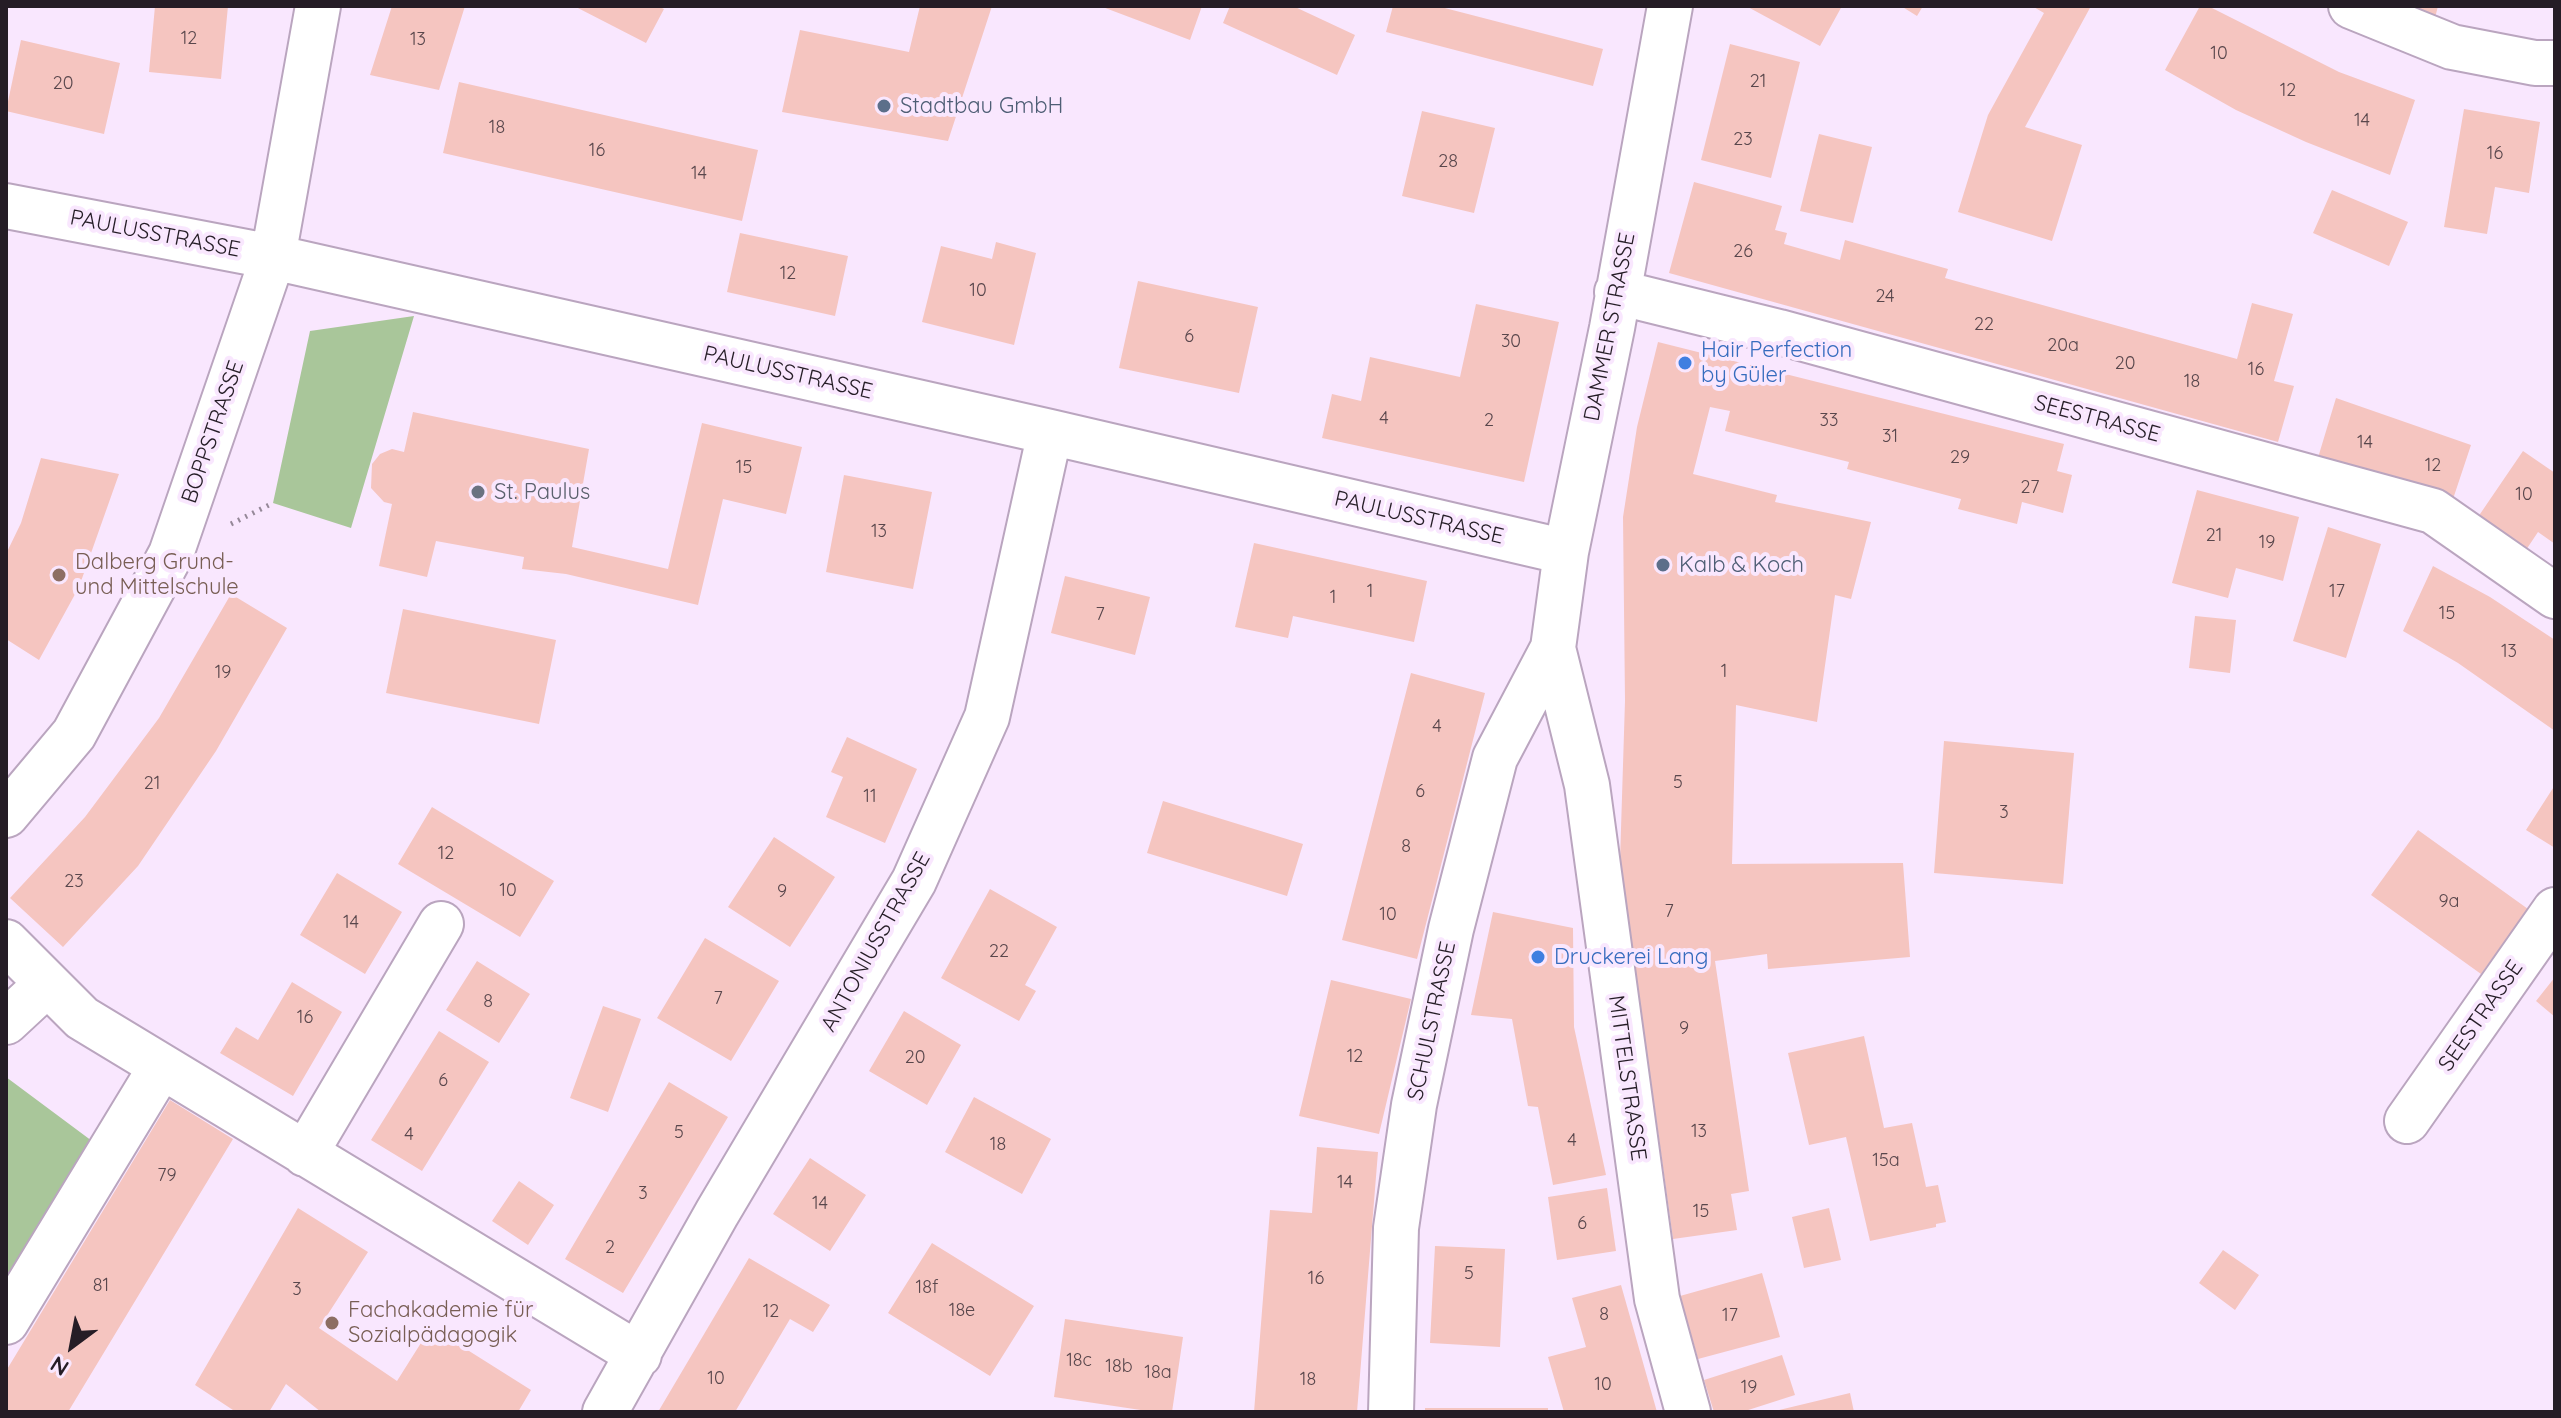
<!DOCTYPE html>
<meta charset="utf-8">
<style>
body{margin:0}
#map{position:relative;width:2561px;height:1418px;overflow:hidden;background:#f9e7fe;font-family:Quicksand,sans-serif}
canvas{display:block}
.frame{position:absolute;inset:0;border:8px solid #251d26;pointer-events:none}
.north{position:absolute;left:32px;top:1306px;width:80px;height:80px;-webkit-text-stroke:6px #f9e7fe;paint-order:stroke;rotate:212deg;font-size:22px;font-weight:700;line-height:32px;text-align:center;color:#251d26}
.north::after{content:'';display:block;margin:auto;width:28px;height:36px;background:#251d26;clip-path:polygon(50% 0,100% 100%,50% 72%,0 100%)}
</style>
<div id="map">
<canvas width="2561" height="1418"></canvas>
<div class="frame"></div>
<div class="north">N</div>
</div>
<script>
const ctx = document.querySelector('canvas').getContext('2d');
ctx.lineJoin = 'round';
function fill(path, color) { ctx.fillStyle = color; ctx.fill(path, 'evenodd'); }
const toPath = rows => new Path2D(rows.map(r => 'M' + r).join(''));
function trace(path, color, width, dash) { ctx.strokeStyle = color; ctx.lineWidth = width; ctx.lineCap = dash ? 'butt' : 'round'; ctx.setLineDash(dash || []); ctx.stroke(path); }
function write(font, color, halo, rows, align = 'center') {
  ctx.font = font + ' Quicksand,sans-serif'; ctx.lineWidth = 8; ctx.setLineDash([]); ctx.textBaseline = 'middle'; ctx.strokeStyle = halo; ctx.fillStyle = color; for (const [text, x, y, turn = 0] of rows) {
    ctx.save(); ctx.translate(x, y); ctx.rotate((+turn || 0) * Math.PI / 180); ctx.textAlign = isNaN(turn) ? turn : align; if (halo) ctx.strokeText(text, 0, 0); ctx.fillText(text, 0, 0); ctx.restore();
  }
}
const green = toPath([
 [414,316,351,528,273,503,310,331],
 [6,1077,92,1141,6,1294]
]);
const building = toPath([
 [155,6,228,6,221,79,149,72],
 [392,6,465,6,439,90,370,75],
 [574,6,658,6,664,9,646,43],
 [920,6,992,6,948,141,782,112,800,30,909,52],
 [1100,6,1202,6,1190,40],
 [1230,6,1293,6,1355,35,1337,75,1223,23],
 [1393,6,1437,6,1603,49,1593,86,1386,32],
 [1746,6,1842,6,1820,46],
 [1901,6,1923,6,1917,16],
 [2032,6,2091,6,2025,127,2082,145,2052,241,1958,212,1988,115,2044,13],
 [2200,6,2208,6,2339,72,2415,100,2390,175,2306,142,2236,110,2165,70],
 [2403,6,2438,6,2435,18],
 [21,40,120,63,104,134,6,111],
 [1730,44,1800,62,1771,178,1701,160],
 [459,82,758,150,742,221,443,153],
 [2464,109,2540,122,2529,193,2495,187,2487,234,2444,227],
 [1422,111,1495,128,1474,213,1402,196],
 [1819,134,1872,147,1853,223,1800,211],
 [1694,182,1782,206,1775,230,1787,233,1784,244,1840,260,1845,240,1948,269,1945,278,2237,359,2252,303,2293,314,2274,381,2294,386,2278,442,1669,273],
 [2332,190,2408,222,2389,266,2313,233],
 [740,233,848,256,835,316,727,292],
 [996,242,1036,253,1014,345,922,322,941,246,992,259],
 [1138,281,1258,307,1239,393,1119,368],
 [1476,304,1559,322,1524,482,1322,438,1332,394,1361,401,1370,357,1460,377],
 [1658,342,2064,444,2057,471,2072,475,2063,513,2022,502,2017,524,1958,509,1961,499,1847,469,1849,462,1725,431,1730,411,1710,407,1693,474,1777,495,1775,502,1871,522,1851,599,1835,595,1817,722,1736,705,1732,864,1903,863,1910,957,1768,969,1767,954,1715,961,1749,1191,1731,1194,1737,1230,1673,1239,1620,861,1625,701,1623,517,1637,427],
 [2336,398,2471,445,2451,505,2317,461],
 [413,412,589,449,572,547,668,569,702,423,802,447,786,514,723,499,698,605,566,574,522,569,524,557,436,541,427,577,379,566,392,504,384,502,371,488,372,464,380,454,392,449,404,452],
 [2523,451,2555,473,2555,544,2538,532,2526,550,2478,517],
 [41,458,119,474,79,587,39,660,6,639,6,554,21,523],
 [844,475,932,492,913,589,826,572],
 [2197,490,2299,517,2283,581,2236,568,2228,598,2172,583],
 [2328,527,2381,544,2346,658,2293,641],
 [1254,543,1427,581,1414,642,1293,616,1288,638,1235,627],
 [2433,566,2490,597,2555,640,2555,731,2458,663,2403,631],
 [1065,576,1150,597,1135,655,1051,633],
 [231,594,287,628,216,751,138,866,63,947,10,898,85,817,159,718],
 [403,609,556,640,539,724,386,693],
 [2195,616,2236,620,2230,673,2189,668],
 [1411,673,1485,693,1417,959,1342,940],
 [847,737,917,769,885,843,826,817,843,777,831,772],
 [1944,741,2074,753,2063,884,1934,873],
 [2555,785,2555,848,2526,830],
 [1163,801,1303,844,1287,896,1147,853],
 [432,807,554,881,520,937,398,864],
 [2418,830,2528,909,2481,974,2371,895],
 [774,837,835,877,790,947,728,907],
 [337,873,402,912,365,974,300,935],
 [990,889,1057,927,1025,985,1036,991,1019,1021,941,978],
 [1493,912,1573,928,1574,1027,1606,1175,1553,1185,1538,1107,1528,1106,1512,1019,1471,1015],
 [705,938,779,981,731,1061,657,1018],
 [477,961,530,994,499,1043,446,1010],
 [2555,977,2555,1017,2536,1001],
 [1331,980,1411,999,1379,1134,1299,1116],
 [292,982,342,1012,293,1096,220,1053,236,1027,258,1040],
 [603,1006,641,1019,608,1112,570,1098],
 [904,1011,961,1045,927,1105,869,1071],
 [439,1031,489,1062,422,1171,371,1140],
 [1864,1036,1884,1128,1912,1123,1926,1187,1938,1185,1946,1222,1936,1224,1936,1227,1870,1241,1846,1137,1809,1145,1788,1053],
 [669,1082,728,1117,623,1293,565,1259],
 [974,1097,1051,1139,1022,1194,945,1152],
 [170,1100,233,1139,68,1412,6,1412,6,1371],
 [1317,1147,1378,1152,1357,1412,1254,1412,1270,1210,1312,1213],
 [810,1158,866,1195,830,1251,773,1214],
 [519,1181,554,1205,528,1245,492,1221],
 [1607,1188,1616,1251,1557,1260,1548,1197],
 [298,1208,368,1252,319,1328,397,1381,431,1327,531,1390,518,1412,321,1412,286,1384,269,1412,236,1412,195,1385],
 [1829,1208,1841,1260,1804,1268,1792,1217],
 [932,1243,1034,1306,990,1376,888,1313],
 [1435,1246,1505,1249,1500,1347,1430,1343],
 [2223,1250,2259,1275,2235,1310,2199,1283],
 [749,1258,830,1305,813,1332,790,1319,735,1412,658,1412],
 [1762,1273,1780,1337,1698,1359,1680,1296],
 [1621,1285,1657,1412,1564,1412,1548,1357,1586,1347,1572,1298],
 [1065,1319,1183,1337,1172,1412,1154,1412,1054,1397],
 [1782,1355,1795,1395,1742,1412,1714,1412,1704,1380],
 [1850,1393,1854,1412,1775,1412,1775,1411],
 [1425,1408,1548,1408,1548,1412,1425,1412]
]);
const path = toPath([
 [231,524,273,503]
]);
const minor = toPath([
 [2351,6,2452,47,2535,63,2555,63],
 [6,206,273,257,1050,432,1566,552],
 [1617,292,1779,332,2433,511,2555,596],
 [1553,648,1587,785,1657,1299,1688,1412],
 [6,815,74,734,171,554,273,257,318,6],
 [6,942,82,1018,639,1355],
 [6,1022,47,984],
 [2407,1121,2555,910],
 [305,1154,441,924],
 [6,1322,161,1067],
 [605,1412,717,1213,914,881,987,717,1050,432],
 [1391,1412,1396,1228,1414,1105,1451,929,1495,758,1553,648,1566,552,1612,328,1670,6]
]);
const markers = [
 [884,106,8,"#5c6f8a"],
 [1685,363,8,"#3f7fe0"],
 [478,492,8,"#6b7280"],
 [1663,565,8,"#5c6f8a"],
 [59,575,8,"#8d6e63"],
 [1538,957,8,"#3f7fe0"],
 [332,1323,8,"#8d6e63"]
];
const numberNames = [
 ["12",189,39],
 ["13",418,40],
 ["10",2219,54],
 ["21",1758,82],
 ["20",63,84],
 ["12",2288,91],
 ["14",2362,121],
 ["18",497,128],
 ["23",1743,140],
 ["16",597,151],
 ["16",2495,154],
 ["28",1448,162],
 ["14",699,174],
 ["26",1743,252],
 ["12",788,274],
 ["10",978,291],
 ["24",1885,297],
 ["22",1984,325],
 ["6",1189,337],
 ["30",1511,342],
 ["20a",2063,346],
 ["20",2125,364],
 ["16",2256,370],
 ["18",2192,382],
 ["4",1384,419],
 ["2",1489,421],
 ["33",1829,421],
 ["31",1890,437],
 ["14",2365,443],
 ["29",1960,458],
 ["12",2433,466],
 ["15",744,468],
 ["27",2030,488],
 ["10",2524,495],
 ["13",879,532],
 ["21",2214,536],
 ["19",2267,543],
 ["1",1370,592],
 ["17",2337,592],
 ["1",1333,598],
 ["15",2447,614],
 ["7",1100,615],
 ["13",2509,652],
 ["1",1724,672],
 ["19",223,673],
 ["4",1437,727],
 ["5",1678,783],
 ["21",152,784],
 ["6",1420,792],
 ["11",870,797],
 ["3",2004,813],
 ["8",1406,847],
 ["12",446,854],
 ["23",74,882],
 ["10",508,891],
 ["9",782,892],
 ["9a",2449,902],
 ["7",1669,912],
 ["10",1388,915],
 ["14",351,923],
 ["22",999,952],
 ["7",718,999],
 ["8",488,1002],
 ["16",305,1018],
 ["9",1684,1029],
 ["12",1355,1057],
 ["20",915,1058],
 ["6",443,1081],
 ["13",1699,1132],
 ["5",679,1133],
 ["4",409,1135],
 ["4",1572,1141],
 ["18",998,1145],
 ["15a",1886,1161],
 ["79",167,1176],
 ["14",1345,1183],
 ["3",643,1194],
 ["14",820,1204],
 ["15",1701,1212],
 ["6",1582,1224],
 ["2",610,1248],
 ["5",1469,1274],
 ["16",1316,1279],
 ["81",101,1286],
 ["18f",927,1288],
 ["3",297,1290],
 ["18e",962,1311],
 ["12",771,1312],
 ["8",1604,1315],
 ["17",1730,1316],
 ["18c",1079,1361],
 ["18b",1119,1367],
 ["18a",1158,1373],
 ["10",716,1379],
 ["18",1308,1380],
 ["10",1603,1385],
 ["19",1749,1388]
];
const serviceNames = [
 ["Stadtbau GmbH",900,106],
 ["Kalb & Koch",1679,565]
];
const streetNames = [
 ["PAULUSSTRASSE",155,234,11],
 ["DAMMER STRASSE",1610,327,-79],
 ["PAULUSSTRASSE",788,373,13],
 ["SEESTRASSE",2097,419,15],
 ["BOPPSTRASSE",213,432,-71],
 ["PAULUSSTRASSE",1419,518,13],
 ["ANTONIUSSTRASSE",876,942,-61],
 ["SEESTRASSE",2481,1016,-55],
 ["SCHULSTRASSE",1432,1021,-78],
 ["MITTELSTRASSE",1627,1078,82]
];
const shopNames = [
 ["Hair Perfection",1701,350],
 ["by Güler",1701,375],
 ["Druckerei Lang",1554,957]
];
const worshipNames = [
 ["St. Paulus",494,492]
];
const educationNames = [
 ["Dalberg Grund-",75,562],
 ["und Mittelschule",75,587],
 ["Fachakademie für",348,1310],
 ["Sozialpädagogik",348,1335]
];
fill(green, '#a9c69a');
fill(building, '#f5c5c0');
trace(minor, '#baa5bf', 48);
trace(path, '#958898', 5, [2, 6]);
trace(minor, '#fff', 44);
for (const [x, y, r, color] of markers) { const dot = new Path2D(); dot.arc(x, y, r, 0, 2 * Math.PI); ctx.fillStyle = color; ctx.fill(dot); trace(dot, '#f9e7fe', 3); }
write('18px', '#59474c', null, numberNames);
write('22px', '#4e5e75', '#f9e7fe', serviceNames, 'left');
write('22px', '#251d26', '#f9e7fe', streetNames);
write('22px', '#366cbe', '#f9e7fe', shopNames, 'left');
write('22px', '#5b616d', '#f9e7fe', worshipNames, 'left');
write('22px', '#785e54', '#f9e7fe', educationNames, 'left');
</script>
